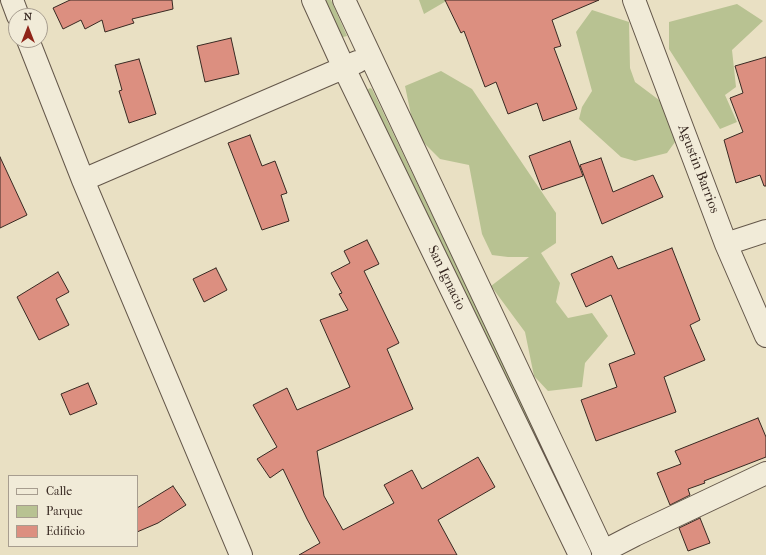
<!DOCTYPE html>
<style>
body{margin:0}
#map{position:relative;width:766px;height:555px;overflow:hidden;background:#e9e0c3;font-family:"IM FELL French Canon",serif}
canvas{display:block}
.legend{position:absolute;left:8px;top:475px;width:130px;height:72px;box-sizing:border-box;background:#f1ebd8;border:1px solid #a79d8f;margin:0;padding:5px 7px;list-style:none;font-size:12px;color:#382922}
.legend li{display:flex;align-items:center;gap:8px;height:20px}
.legend b{width:20px;border:1px solid #a79d8f}
.north{position:absolute;left:8px;top:8px;width:40px;height:40px;box-sizing:border-box;background:#f1ebd8;border:1px solid #a79d8f;border-radius:50%;rotate:0deg;font-size:11px;font-weight:700;line-height:16px;text-align:center;color:#382922}
.north::after{content:'';display:block;margin:auto;width:14px;height:18px;background:#8f2418;clip-path:polygon(50% 0,100% 100%,50% 72%,0 100%)}
</style>
<div id="map">
<canvas width="766" height="555"></canvas>
<ul class="legend">
<li><b style="height:5px;background:#f1ebd8"></b>Calle</li>
<li><b style="height:11px;background:#b8c292"></b>Parque</li>
<li><b style="height:11px;background:#dc8f80"></b>Edificio</li>
</ul>
<div class="north">N</div>
</div>
<script>
const ctx = document.querySelector('canvas').getContext('2d');
ctx.lineJoin = 'round';
function fill(path, color) { ctx.fillStyle = color; ctx.fill(path, 'evenodd'); }
const toPath = rows => new Path2D(rows.map(r => 'M' + r).join(''));
function trace(path, color, width, dash) { ctx.strokeStyle = color; ctx.lineWidth = width; ctx.lineCap = dash ? 'butt' : 'round'; ctx.setLineDash(dash || []); ctx.stroke(path); }
function write(font, color, halo, rows, align = 'center') {
  ctx.font = font + ' "IM FELL French Canon",serif'; ctx.lineWidth = 3.5; ctx.setLineDash([]); ctx.textBaseline = 'middle'; ctx.strokeStyle = halo; ctx.fillStyle = color; for (const [text, x, y, turn = 0] of rows) {
    ctx.save(); ctx.translate(x, y); ctx.rotate((+turn || 0) * Math.PI / 180); ctx.textAlign = isNaN(turn) ? turn : align; if (halo) ctx.strokeText(text, 0, 0); ctx.fillText(text, 0, 0); ctx.restore();
  }
}
const green = toPath([
 [324,0,331,0,347,36,343,37,341,36],
 [419,0,448,0,424,14],
 [737,4,763,21,732,50,736,87,725,95,737,122,720,129,669,49,669,22],
 [592,10,629,22,630,68,635,82,659,100,669,116,675,142,667,153,635,161,621,157,579,119,582,107,592,91,576,32],
 [441,71,472,89,556,213,556,243,541,253,560,283,556,302,568,318,592,313,608,336,585,363,582,387,548,391,534,376,525,332,491,286,529,257,508,257,492,255,482,234,469,165,440,159,415,134,405,86],
 [370,88,372,89,580,524,579,527,577,528,367,90]
]);
const building = toPath([
 [70,0,172,0,173,9,132,19,134,23,105,32,102,20,85,29,81,20,63,29,53,8,70,0],
 [445,0,599,0,552,20,561,46,554,48,577,109,543,121,537,103,508,114,496,82,485,87,464,31,461,33,445,0],
 [231,38,239,74,205,82,197,46,231,38],
 [766,57,766,186,764,186,760,175,736,183,724,140,743,132,730,98,743,93,735,66,766,57],
 [139,59,156,114,129,123,119,91,122,90,115,65,139,59],
 [250,135,262,166,275,161,287,193,281,195,289,221,262,230,228,143,250,135],
 [570,141,583,176,542,190,529,156,570,141],
 [0,157,27,215,0,228,0,157],
 [601,158,613,192,653,175,663,197,602,224,580,165,601,158],
 [367,240,379,264,364,271,399,343,387,349,413,409,317,451,324,496,343,530,394,503,384,485,412,470,422,489,478,457,495,487,438,520,457,555,299,555,320,543,307,519,283,469,270,478,257,459,277,447,253,405,287,388,297,410,350,387,320,320,348,310,339,294,342,293,331,273,350,263,344,251,367,240],
 [672,248,700,320,690,325,705,360,664,377,676,412,596,441,581,400,617,387,609,364,635,354,611,295,586,307,571,274,612,256,618,269,672,248],
 [216,268,227,290,204,302,193,279,216,268],
 [58,272,69,292,56,299,69,325,39,340,17,297,58,272],
 [88,383,97,404,70,415,61,394,88,383],
 [758,418,766,437,766,457,704,481,705,483,688,489,690,495,670,505,657,473,681,464,675,451,758,418],
 [173,486,186,505,158,523,137,532,137,508,173,486],
 [700,518,710,543,688,551,679,528,700,518]
]);
const minor = toPath([
 [12,0,18,16],
 [313,0,344,68,580,555],
 [344,0,605,555],
 [634,0,726,244,766,336],
 [28,40,83,180,241,555],
 [83,180,357,62],
 [726,244,766,231],
 [603,555,604,551,635,535,766,473]
]);
const streetNames = [
 ["Agustin Barrios",698,169,69],
 ["San Ignacio",446,278,64]
];
fill(green, '#b8c292');
fill(building, '#dc8f80');
trace(building, '#382922', 1);
trace(minor, '#64574a', 24);
trace(minor, '#f1ebd8', 22);
write('14px', '#382922', '#f1ebd8', streetNames);
</script>
